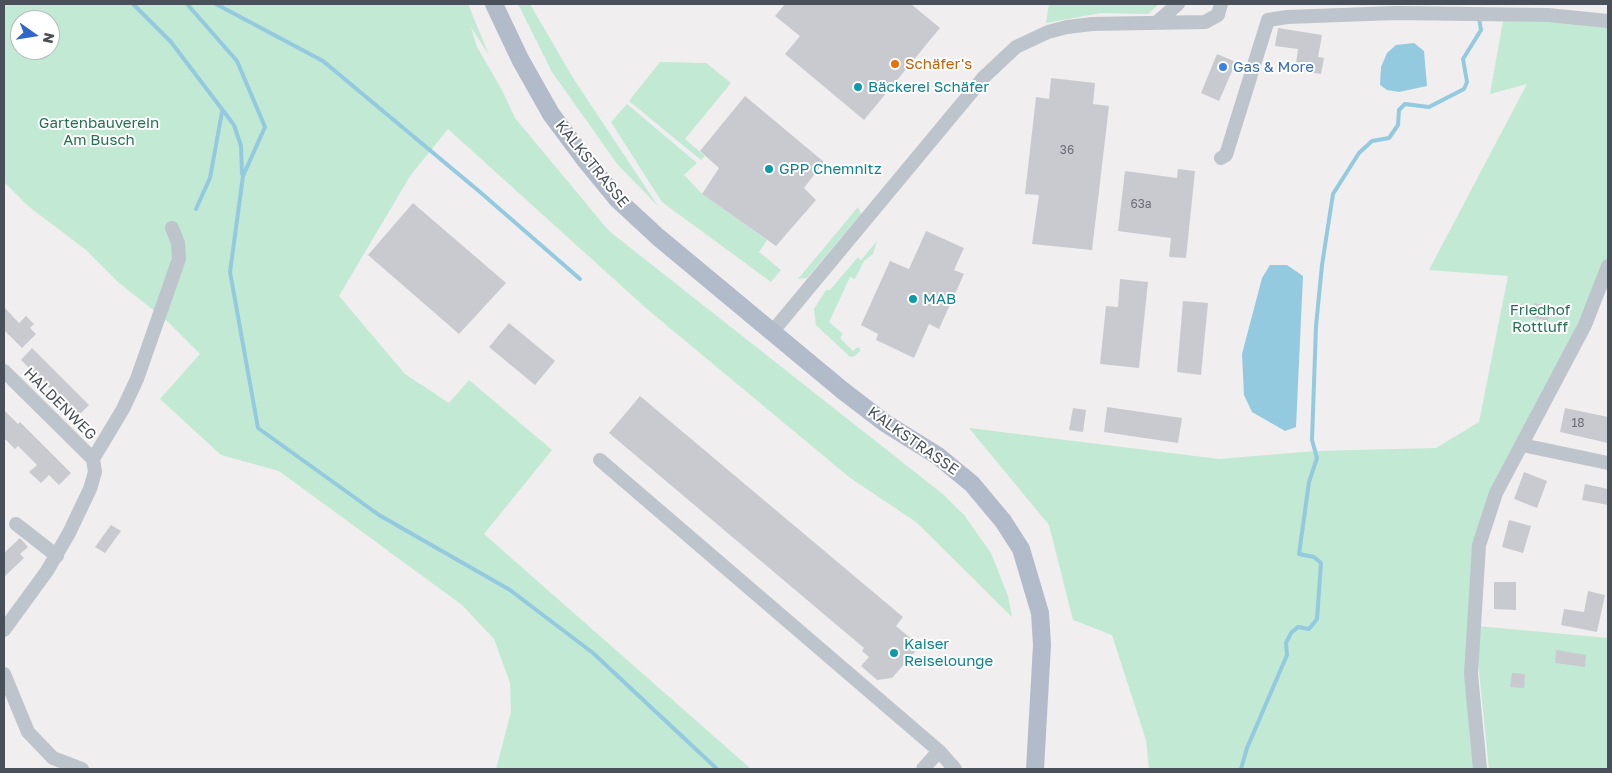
<!DOCTYPE html>
<meta charset="utf-8">
<style>
body{margin:0}
#map{position:relative;width:1612px;height:773px;overflow:hidden;background:#f0eeee;font-family:"Golos Text",sans-serif}
canvas{display:block}
.frame{position:absolute;inset:0;border:5px solid #495059;pointer-events:none}
.north{position:absolute;left:10px;top:10px;width:50px;height:50px;box-sizing:border-box;background:#fff;border:1px solid #b6b9bd;border-radius:50%;rotate:103deg;font-size:14px;font-weight:700;line-height:20px;text-align:center;color:#495059}
.north::after{content:'';display:block;margin:auto;width:18px;height:22px;background:#3065c9;clip-path:polygon(50% 0,100% 100%,50% 72%,0 100%)}
</style>
<div id="map">
<canvas width="1612" height="773"></canvas>
<div class="frame"></div>
<div class="north">N</div>
</div>
<script>
const ctx = document.querySelector('canvas').getContext('2d');
ctx.lineJoin = 'round';
function fill(path, color) { ctx.fillStyle = color; ctx.fill(path, 'evenodd'); }
const toPath = rows => new Path2D(rows.map(r => 'M' + r).join(''));
function trace(path, color, width, dash) { ctx.strokeStyle = color; ctx.lineWidth = width; ctx.lineCap = dash ? 'butt' : 'round'; ctx.setLineDash(dash || []); ctx.stroke(path); }
function write(font, color, halo, rows, align = 'center') {
  ctx.font = font + ' "Golos Text",sans-serif'; ctx.lineWidth = 4; ctx.setLineDash([]); ctx.textBaseline = 'middle'; ctx.strokeStyle = halo; ctx.fillStyle = color; for (const [text, x, y, turn = 0] of rows) {
    ctx.save(); ctx.translate(x, y); ctx.rotate((+turn || 0) * Math.PI / 180); ctx.textAlign = isNaN(turn) ? turn : align; if (halo) ctx.strokeText(text, 0, 0); ctx.fillText(text, 0, 0); ctx.restore();
  }
}
const green = toPath([
 [4,4,468,4,489,55,471,27,477,47,502,90,515,118,609,231,944,495,964,515,991,553,1008,596,1012,617,916,522,849,477,647,309,448,129,410,176,339,296,405,374,449,403,469,380,552,450,484,534,751,769,496,769,511,712,510,683,494,639,462,605,279,471,221,455,160,399,200,354,167,321,118,282,85,249,28,206,4,182],
 [20,20,50,20,50,50,20,50],
 [518,4,530,4,573,78,658,206,618,165,552,72],
 [1049,4,1159,4,1148,14,1101,13,1046,23],
 [1503,21,1556,22,1608,28,1608,273,1482,515,1474,769,1149,769,1146,740,1112,635,1073,620,1049,525,969,428,1219,459,1315,451,1436,448,1479,422,1508,276,1429,270,1527,84,1490,94],
 [660,62,706,63,731,83,685,139,705,156,701,160,629,101],
 [627,104,697,163,684,175,702,194,767,240,759,252,781,270,771,282,662,202,611,122],
 [858,207,861,214,807,278,798,279],
 [877,241,873,254,864,261,855,279,850,277,829,322,843,334,840,338,853,351,858,347,861,350,855,356,850,357,816,325,814,309,826,290,830,290,858,257,861,260],
 [1477,626,1608,638,1608,769,1489,769,1479,672]
]);
const water = toPath([
 [1414,43,1424,51,1427,86,1399,92,1387,90,1380,85,1381,67,1387,53,1396,45],
 [1270,265,1287,265,1303,276,1296,427,1285,431,1252,412,1244,395,1242,354,1262,278]
]);
const stream = toPath([
 [133,4,171,42,234,125,241,146,242,174],
 [187,4,237,61,265,127,243,176,230,272,258,428,379,515,510,590,593,653,717,769],
 [216,4,323,61,480,192,580,279],
 [196,209,210,178,222,112],
 [1241,769,1247,748,1287,655,1286,643,1291,633,1298,627,1309,629,1317,619,1321,563,1314,557,1299,554,1309,482,1317,458,1312,440,1316,326,1322,265,1333,194,1359,153,1372,141,1389,138,1398,125,1399,110,1405,104,1429,107,1464,89,1467,82,1463,59,1481,30,1479,18]
]);
const building = toPath([
 [785,4,911,4,940,28,864,120,785,54,800,36,775,16],
 [1278,28,1322,35,1318,57,1324,58,1321,74,1295,70,1298,49,1275,46],
 [1217,54,1236,62,1219,101,1201,93],
 [1051,78,1095,83,1093,104,1109,106,1092,250,1032,244,1039,195,1025,194,1036,97,1049,99],
 [745,96,824,162,804,188,816,200,776,246,702,194,719,168,700,151],
 [1178,169,1195,171,1186,258,1169,257,1171,238,1118,231,1125,171,1177,178],
 [413,203,506,283,459,334,368,255],
 [926,231,964,248,954,270,964,274,939,329,929,324,914,358,876,340,878,334,861,325,890,261,909,269],
 [1120,279,1148,282,1139,368,1100,364,1106,306,1118,307],
 [1183,301,1208,303,1201,375,1177,372],
 [1534,303,1551,307,1548,321,1531,317],
 [4,307,19,323,26,316,34,324,30,328,36,334,22,348,4,330],
 [509,323,555,361,535,385,489,347],
 [32,348,89,405,78,416,21,360],
 [640,396,903,617,896,626,920,646,892,678,877,680,861,666,869,657,862,651,864,648,609,433],
 [1107,407,1182,418,1178,443,1104,432],
 [1073,408,1086,410,1083,432,1069,430],
 [1565,408,1608,417,1608,443,1560,432],
 [4,410,18,424,20,422,71,473,59,485,49,475,41,483,29,472,37,465,18,446,15,449,4,438],
 [1524,472,1547,481,1537,508,1514,499],
 [1585,484,1608,489,1608,505,1582,500],
 [1509,520,1531,526,1523,553,1502,547],
 [111,525,121,531,105,553,95,547],
 [20,538,28,547,20,554,24,558,4,577,4,553],
 [1494,582,1516,582,1516,610,1494,609],
 [1588,591,1605,595,1597,632,1561,625,1564,609,1584,612],
 [1556,650,1586,655,1585,667,1555,663],
 [1512,673,1525,674,1524,688,1510,687]
]);
const minor = toPath([
 [1156,23,1178,4],
 [1221,158,1226,155,1268,20,1287,17,1395,13,1548,15,1608,21],
 [773,331,984,77,1016,47,1048,32,1067,27,1092,24,1205,22,1218,15,1221,4],
 [4,371,93,459],
 [1522,445,1608,463],
 [93,459,123,409,137,379,179,259,178,243,172,228],
 [600,460,939,751,955,769],
 [16,524,57,556],
 [4,630,47,571,69,533,90,489,95,472,93,459],
 [4,674,28,732,53,758,82,769],
 [923,769,939,751],
 [1480,769,1471,674,1479,545,1496,493,1585,325,1608,266]
]);
const major = toPath([
 [494,4,520,59,551,114,586,161,618,200,658,237,842,390,885,423,938,456,972,484,1003,521,1021,549,1040,613,1042,645,1035,769]
]);
const markers = [
 [895,64,5,"#e8710a"],
 [1223,67,5,"#3f7fe0"],
 [858,87,5,"#0f9aa8"],
 [769,169,5,"#0f9aa8"],
 [913,299,5,"#0f9aa8"],
 [894,653,5,"#0f9aa8"]
];
const numberNames = [
 ["36",1067,150],
 ["63a",1141,204],
 ["18",1578,423]
];
const foodNames = [
 ["Schäfer's",905,64]
];
const shopNames = [
 ["Gas & More",1233,67]
];
const cultureNames = [
 ["Bäckerei Schäfer",868,87],
 ["GPP Chemnitz",779,169],
 ["MAB",923,299],
 ["Kaiser",904,644],
 ["Reiselounge",904,661]
];
const parkNames = [
 ["Gartenbauverein",99,123],
 ["Am Busch",99,140],
 ["Friedhof",1540,310],
 ["Rottluff",1540,327]
];
const streetNames = [
 ["KALKSTRASSE",592,164,51],
 ["HALDENWEG",60,404,45],
 ["KALKSTRASSE",913,441,35]
];
fill(green, '#c2e9d4');
fill(water, '#94cae0');
trace(stream, '#94cae0', 4);
fill(building, '#c9cad0');
trace(minor, '#bec4cb', 14);
trace(major, '#b1bbc9', 18);
for (const [x, y, r, color] of markers) { const dot = new Path2D(); dot.arc(x, y, r, 0, 2 * Math.PI); ctx.fillStyle = color; ctx.fill(dot); trace(dot, '#fff', 2); }
write('12px', '#696e77', null, numberNames);
write('15px', '#c56008', '#fff', foodNames, 'left');
write('15px', '#366cbe', '#fff', shopNames, 'left');
write('15px', '#0d838f', '#fff', cultureNames, 'left');
write('15px', '#227150', '#fff', parkNames);
write('15px', '#495059', '#fff', streetNames);
</script>
